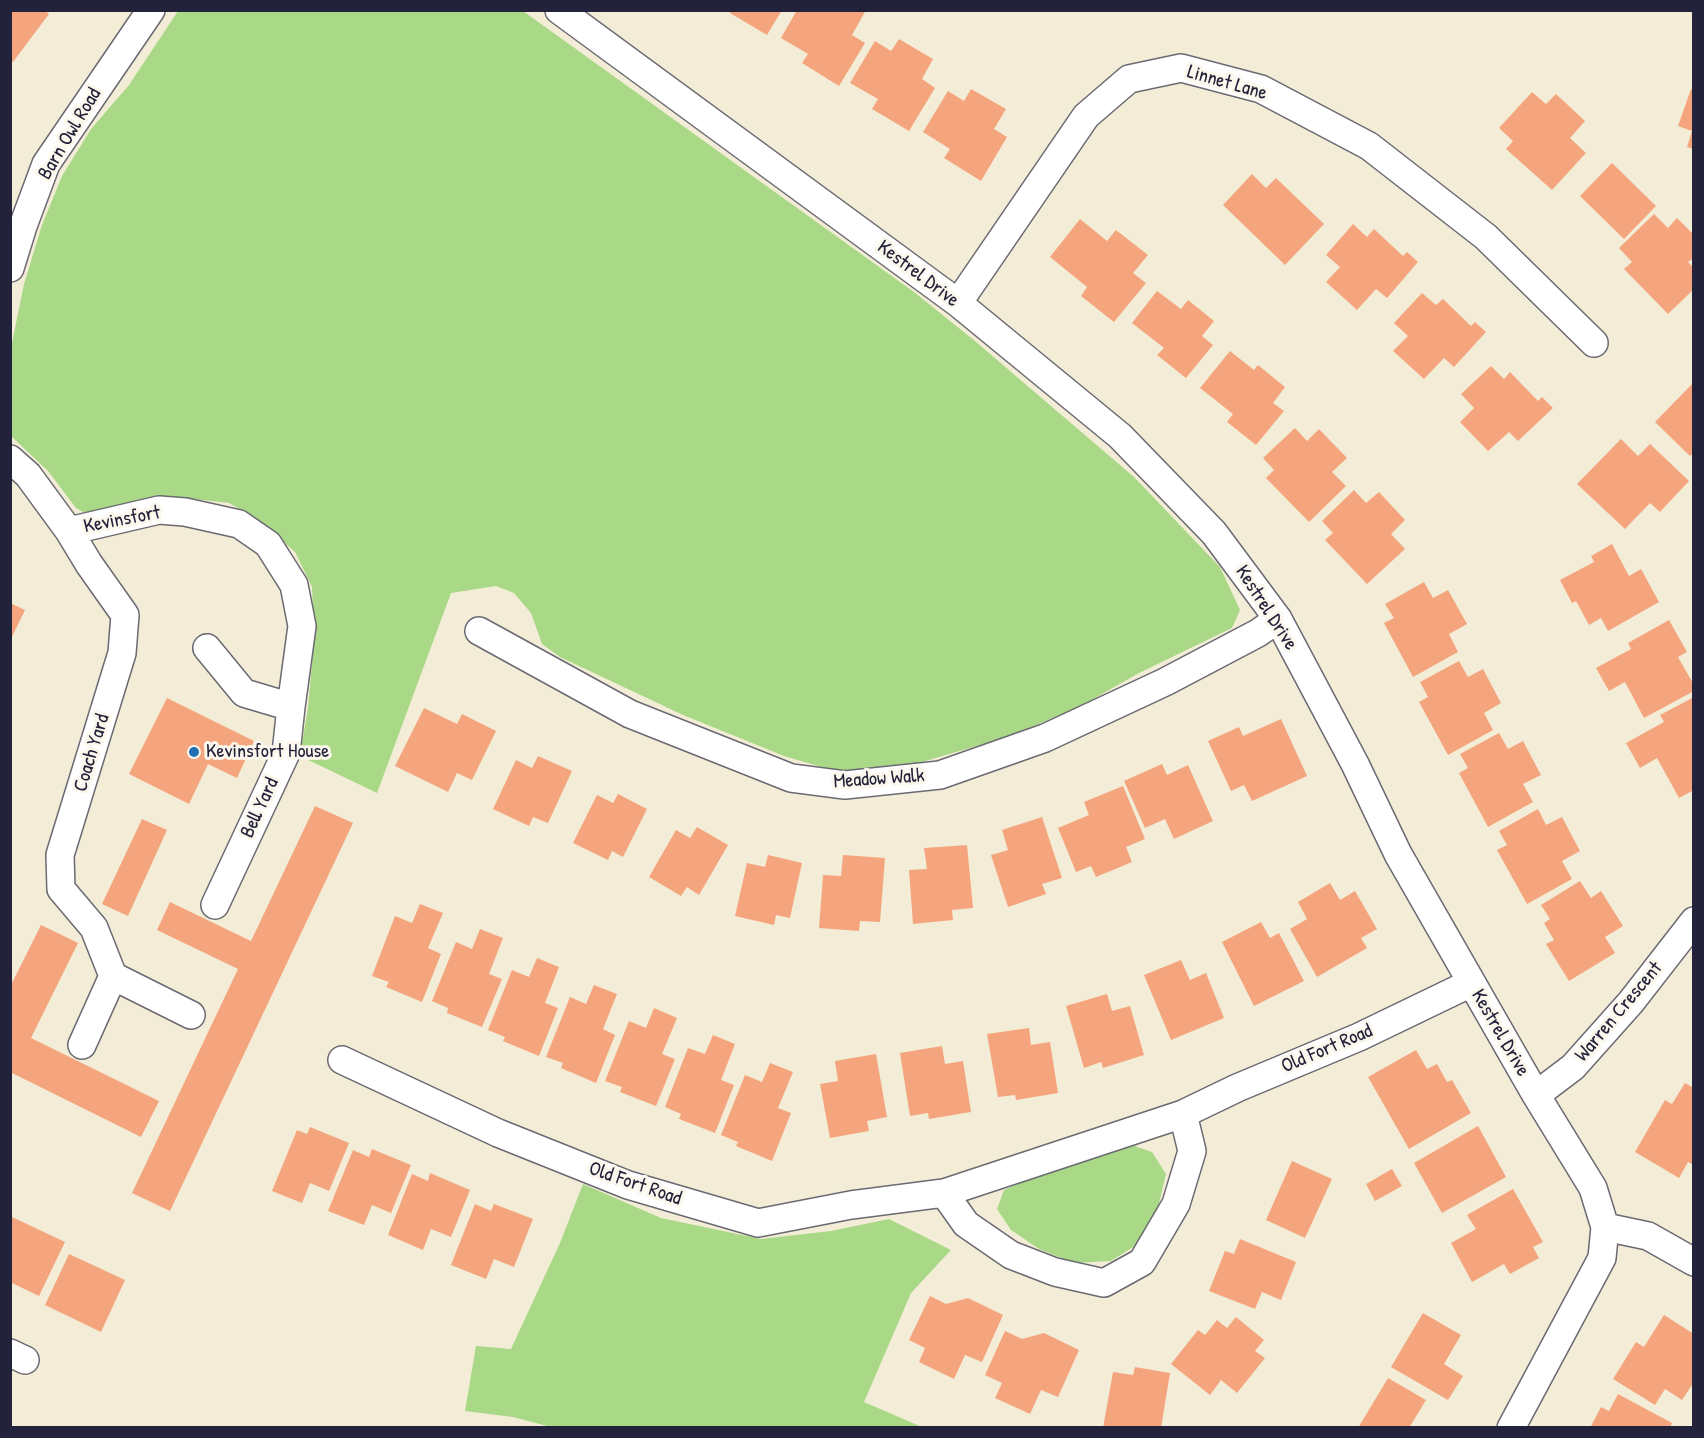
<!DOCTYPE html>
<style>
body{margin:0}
#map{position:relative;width:1704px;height:1438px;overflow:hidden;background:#f3edd7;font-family:"Patrick Hand",sans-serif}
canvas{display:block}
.frame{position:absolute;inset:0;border:12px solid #22223b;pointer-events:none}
</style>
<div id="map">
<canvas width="1704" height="1438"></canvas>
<div class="frame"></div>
</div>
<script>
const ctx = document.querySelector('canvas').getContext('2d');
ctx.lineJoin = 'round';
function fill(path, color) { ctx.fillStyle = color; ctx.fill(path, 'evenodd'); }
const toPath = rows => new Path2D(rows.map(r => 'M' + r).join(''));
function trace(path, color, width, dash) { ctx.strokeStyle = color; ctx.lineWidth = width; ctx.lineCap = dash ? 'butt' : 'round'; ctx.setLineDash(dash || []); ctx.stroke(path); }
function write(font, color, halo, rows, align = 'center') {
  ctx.font = font + ' "Patrick Hand",sans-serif'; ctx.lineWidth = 6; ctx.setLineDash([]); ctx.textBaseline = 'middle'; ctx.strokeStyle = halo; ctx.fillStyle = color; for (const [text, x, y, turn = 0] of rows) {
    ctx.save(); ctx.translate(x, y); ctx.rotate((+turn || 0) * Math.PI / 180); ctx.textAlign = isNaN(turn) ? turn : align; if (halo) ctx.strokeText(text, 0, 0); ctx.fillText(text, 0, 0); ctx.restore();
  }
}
const green = toPath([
 [178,11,523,11,914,292,975,341,1134,477,1220,567,1240,610,1232,628,1139,673,1079,707,1007,737,905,767,849,775,784,756,683,715,560,657,542,644,531,613,514,593,496,586,451,593,377,793,300,756,308,707,314,641,312,587,295,552,257,519,229,503,177,497,119,507,89,515,76,508,48,471,11,436,11,348,24,284,42,225,62,176,91,129,129,85],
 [1132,1145,1152,1152,1166,1174,1157,1212,1138,1244,1111,1261,1074,1263,1039,1249,1011,1230,997,1209,1004,1190,1032,1178],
 [583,1184,661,1218,761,1239,831,1231,889,1219,951,1250,911,1293,864,1402,922,1427,555,1428,513,1417,465,1411,476,1346,511,1349,560,1243]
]);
const building = toPath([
 [10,10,44,10,49,14,13,62,10,60],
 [731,10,782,10,767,35,730,13],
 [797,10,866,10,852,35,865,43,839,86,802,63,808,54,781,38],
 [899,39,933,59,922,79,935,88,909,131,872,109,878,99,850,83,875,41,891,51],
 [971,89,1006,109,994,129,1007,137,981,181,944,158,950,149,923,132,948,91,964,101],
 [1691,89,1694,90,1694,149,1687,147,1692,131,1678,126],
 [1532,92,1546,104,1556,94,1585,121,1570,138,1586,153,1552,190,1506,149,1513,141,1499,128],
 [1612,163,1656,206,1624,239,1580,196],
 [1252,174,1266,188,1276,178,1324,224,1285,265,1223,205],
 [1654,214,1668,228,1677,218,1694,235,1694,258,1688,262,1694,268,1694,289,1668,314,1624,269,1632,262,1619,248],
 [1080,219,1107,241,1116,230,1148,255,1133,273,1146,283,1114,322,1081,296,1087,287,1050,257],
 [1353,224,1367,237,1374,229,1403,256,1407,252,1418,262,1387,298,1376,289,1357,310,1326,282,1340,267,1326,255],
 [1157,291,1181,309,1188,300,1214,321,1202,336,1213,345,1186,378,1157,355,1164,348,1132,323],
 [1422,293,1436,305,1443,299,1471,326,1475,322,1486,332,1454,367,1444,358,1424,379,1393,351,1408,336,1394,323],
 [1230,351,1254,370,1258,365,1285,387,1273,403,1284,411,1256,445,1227,422,1233,414,1200,388],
 [1491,366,1504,379,1510,372,1538,401,1542,397,1553,408,1518,441,1509,432,1488,451,1460,422,1474,408,1461,394],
 [1694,382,1694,452,1690,456,1655,422],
 [1295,428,1307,441,1319,429,1347,458,1332,472,1346,486,1309,522,1266,478,1274,470,1263,458],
 [1621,439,1638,456,1650,444,1689,481,1660,512,1650,503,1625,529,1577,484],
 [1354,490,1366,503,1379,492,1405,520,1391,534,1405,549,1367,584,1325,540,1333,533,1322,521],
 [1612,544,1629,576,1641,569,1659,602,1608,631,1601,618,1589,625,1576,601,1572,603,1560,580,1594,562,1591,556],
 [1424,582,1433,598,1448,590,1467,624,1449,634,1458,652,1413,677,1384,623,1394,618,1385,604],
 [10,603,25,610,10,641],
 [1669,620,1687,652,1678,657,1694,685,1694,691,1644,718,1625,682,1609,691,1596,668,1631,649,1628,643],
 [1459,661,1468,677,1483,669,1501,703,1484,713,1493,730,1448,755,1419,702,1428,697,1420,682],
 [1694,697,1694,790,1679,798,1657,758,1640,768,1626,743,1664,722,1660,715],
 [167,698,254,741,237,778,208,764,189,804,129,774],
 [424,708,457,724,462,714,496,731,472,780,457,773,448,792,395,766],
 [1281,719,1307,776,1252,801,1244,785,1231,791,1208,741,1239,727,1243,736],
 [1499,733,1508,749,1523,741,1541,775,1523,784,1533,802,1488,827,1459,773,1468,768,1460,754],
 [538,756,572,771,548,823,533,817,529,826,493,809,516,760,532,768],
 [1162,764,1167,775,1188,765,1213,821,1174,839,1165,819,1145,828,1124,781],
 [1123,786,1145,839,1126,847,1132,862,1096,877,1091,866,1076,872,1058,828,1089,815,1084,802],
 [618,794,647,809,623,857,612,851,608,860,573,843,597,795,613,803],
 [315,806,353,823,170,1211,132,1193,238,969,157,930,170,902,251,941],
 [1538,809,1546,825,1562,817,1580,851,1562,861,1572,879,1527,904,1497,850,1507,845,1499,831],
 [1042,817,1062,878,1042,884,1046,894,1008,907,991,855,1008,850,1002,830],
 [142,819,167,830,128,916,102,904],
 [697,827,728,845,699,895,687,887,681,896,649,877,676,830,690,838],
 [967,845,973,908,952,910,953,920,913,924,909,870,927,869,924,848],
 [768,855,802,863,790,918,776,915,774,925,735,916,747,863,765,867],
 [843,855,885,858,880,922,860,921,859,931,819,928,823,875,841,876],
 [1580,881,1591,898,1601,891,1623,926,1605,937,1615,953,1569,981,1546,944,1554,940,1544,923,1550,919,1541,905],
 [1330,883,1340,900,1355,891,1377,929,1361,938,1367,948,1317,977,1290,929,1307,919,1298,902],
 [420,904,443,913,428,948,441,954,422,1002,386,987,389,982,372,976,395,916,412,923],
 [1261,922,1270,938,1279,933,1304,981,1254,1006,1222,942],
 [41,925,78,943,31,1038,159,1101,141,1137,10,1072,10,987],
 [480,929,503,938,489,974,502,979,482,1027,447,1013,448,1008,432,1001,456,942,472,949],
 [537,958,559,967,545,1003,558,1008,539,1056,503,1041,505,1037,488,1030,512,970,529,977],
 [1181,960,1190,980,1206,973,1224,1018,1171,1040,1144,975],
 [594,985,617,994,603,1029,615,1035,596,1083,561,1068,563,1063,546,1057,570,997,586,1004],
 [1107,994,1112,1011,1130,1006,1144,1055,1103,1068,1101,1062,1084,1068,1066,1006],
 [654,1008,677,1018,662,1054,675,1059,656,1106,620,1092,622,1087,605,1081,629,1021,646,1028],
 [1029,1028,1031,1045,1050,1042,1058,1093,1016,1100,1015,1095,998,1097,987,1034],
 [713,1035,735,1044,721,1080,734,1085,715,1133,679,1119,681,1114,665,1107,688,1048,705,1054],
 [942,1046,945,1064,963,1061,971,1112,929,1119,928,1113,910,1116,900,1053],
 [1416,1050,1427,1069,1437,1064,1447,1082,1452,1080,1471,1113,1409,1149,1368,1077],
 [876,1054,887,1117,867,1121,869,1131,830,1138,820,1084,838,1081,835,1061],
 [770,1063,793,1072,778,1108,791,1113,772,1161,736,1146,738,1142,721,1135,745,1075,762,1082],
 [1685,1083,1694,1088,1694,1165,1688,1162,1679,1178,1635,1152,1665,1100,1672,1104],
 [1478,1126,1506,1177,1442,1213,1414,1163],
 [310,1127,349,1143,329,1191,310,1183,302,1203,272,1191,297,1130,307,1134],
 [372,1149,411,1165,391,1213,372,1205,364,1225,328,1211,353,1150,369,1157],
 [1292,1161,1332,1179,1305,1238,1266,1220],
 [1392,1169,1402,1186,1375,1201,1366,1184],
 [430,1173,470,1190,451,1237,431,1229,423,1250,388,1235,412,1174,428,1181],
 [1513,1189,1543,1242,1533,1247,1539,1258,1510,1274,1504,1264,1472,1282,1451,1243,1476,1229,1467,1215],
 [475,1204,491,1211,494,1204,533,1219,514,1267,494,1259,486,1279,451,1265],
 [10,1216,65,1242,39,1296,10,1282],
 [1240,1239,1296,1262,1281,1300,1262,1292,1255,1309,1209,1291,1225,1251,1234,1254],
 [69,1254,125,1280,101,1332,45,1305],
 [930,1296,946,1304,968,1298,1003,1315,982,1362,965,1355,954,1379,919,1362,925,1348,909,1340],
 [1423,1313,1461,1335,1444,1364,1463,1376,1448,1400,1391,1367],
 [1664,1315,1694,1334,1694,1382,1682,1400,1665,1389,1655,1405,1613,1379,1636,1342,1644,1347],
 [1236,1317,1264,1340,1255,1351,1265,1358,1237,1393,1221,1380,1210,1395,1171,1364,1198,1330,1205,1335,1217,1320,1227,1328],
 [1005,1331,1022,1339,1044,1333,1079,1350,1058,1397,1041,1390,1030,1414,995,1398,1002,1383,985,1375],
 [1135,1367,1170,1373,1161,1428,1103,1428,1113,1372,1133,1375],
 [1388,1378,1426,1400,1409,1428,1358,1428],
 [1618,1394,1672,1423,1670,1428,1590,1428,1601,1407,1609,1411]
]);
const minor = toPath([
 [559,10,958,303,1120,436,1214,533,1278,619,1355,764,1398,854,1536,1095,1593,1188,1605,1227,1602,1258,1511,1428],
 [10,268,23,226,46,164,151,10],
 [958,303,1086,116,1129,79,1181,68,1261,89,1369,146,1486,237,1594,343],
 [10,459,28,475,69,531,89,564,125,615,122,653,60,855,61,889,94,928,113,976,191,1015],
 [69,531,159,510,185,512,239,524,268,544,294,585,302,626,291,707,244,693,207,648],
 [479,631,630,714,791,778,845,785,940,775,1045,738,1165,682,1258,633,1278,619],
 [215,905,286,753,291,707],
 [82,1045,113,976],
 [342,1060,498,1133,628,1185,758,1223,851,1205,944,1193,1183,1114,1237,1088,1359,1037,1471,983],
 [1536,1095,1573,1067,1631,1002,1694,921],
 [944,1193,966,1224,1011,1255,1055,1272,1104,1283,1142,1262,1176,1204,1192,1151,1183,1114],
 [1605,1227,1648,1236,1694,1262],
 [10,1353,25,1360]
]);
const markers = [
 [194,752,6,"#1f6fb2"]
];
const streetNames = [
 ["Linnet Lane",1227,83,16],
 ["Barn Owl Road",70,134,-59],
 ["Kestrel Drive",918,274,37],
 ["Kevinsfort",122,520,-11],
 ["Kestrel Drive",1266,608,57],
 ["Coach Yard",92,753,-73],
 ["Meadow Walk",879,779,-4],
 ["Bell Yard",260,808,-65],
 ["Warren Crescent",1619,1012,-50],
 ["Kestrel Drive",1500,1033,60],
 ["Old Fort Road",1327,1049,-23],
 ["Old Fort Road",635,1184,19]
];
const poiNames = [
 ["Kevinsfort House",206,752]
];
fill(green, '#a9d986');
fill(building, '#f4a57e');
trace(minor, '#6b6972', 30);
trace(minor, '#fff', 27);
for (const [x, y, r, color] of markers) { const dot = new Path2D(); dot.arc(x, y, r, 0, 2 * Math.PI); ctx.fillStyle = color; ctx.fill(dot); trace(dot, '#fbf7ec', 2); }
write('20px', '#22223b', '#fbf7ec', streetNames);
write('20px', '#22223b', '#fbf7ec', poiNames, 'left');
</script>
